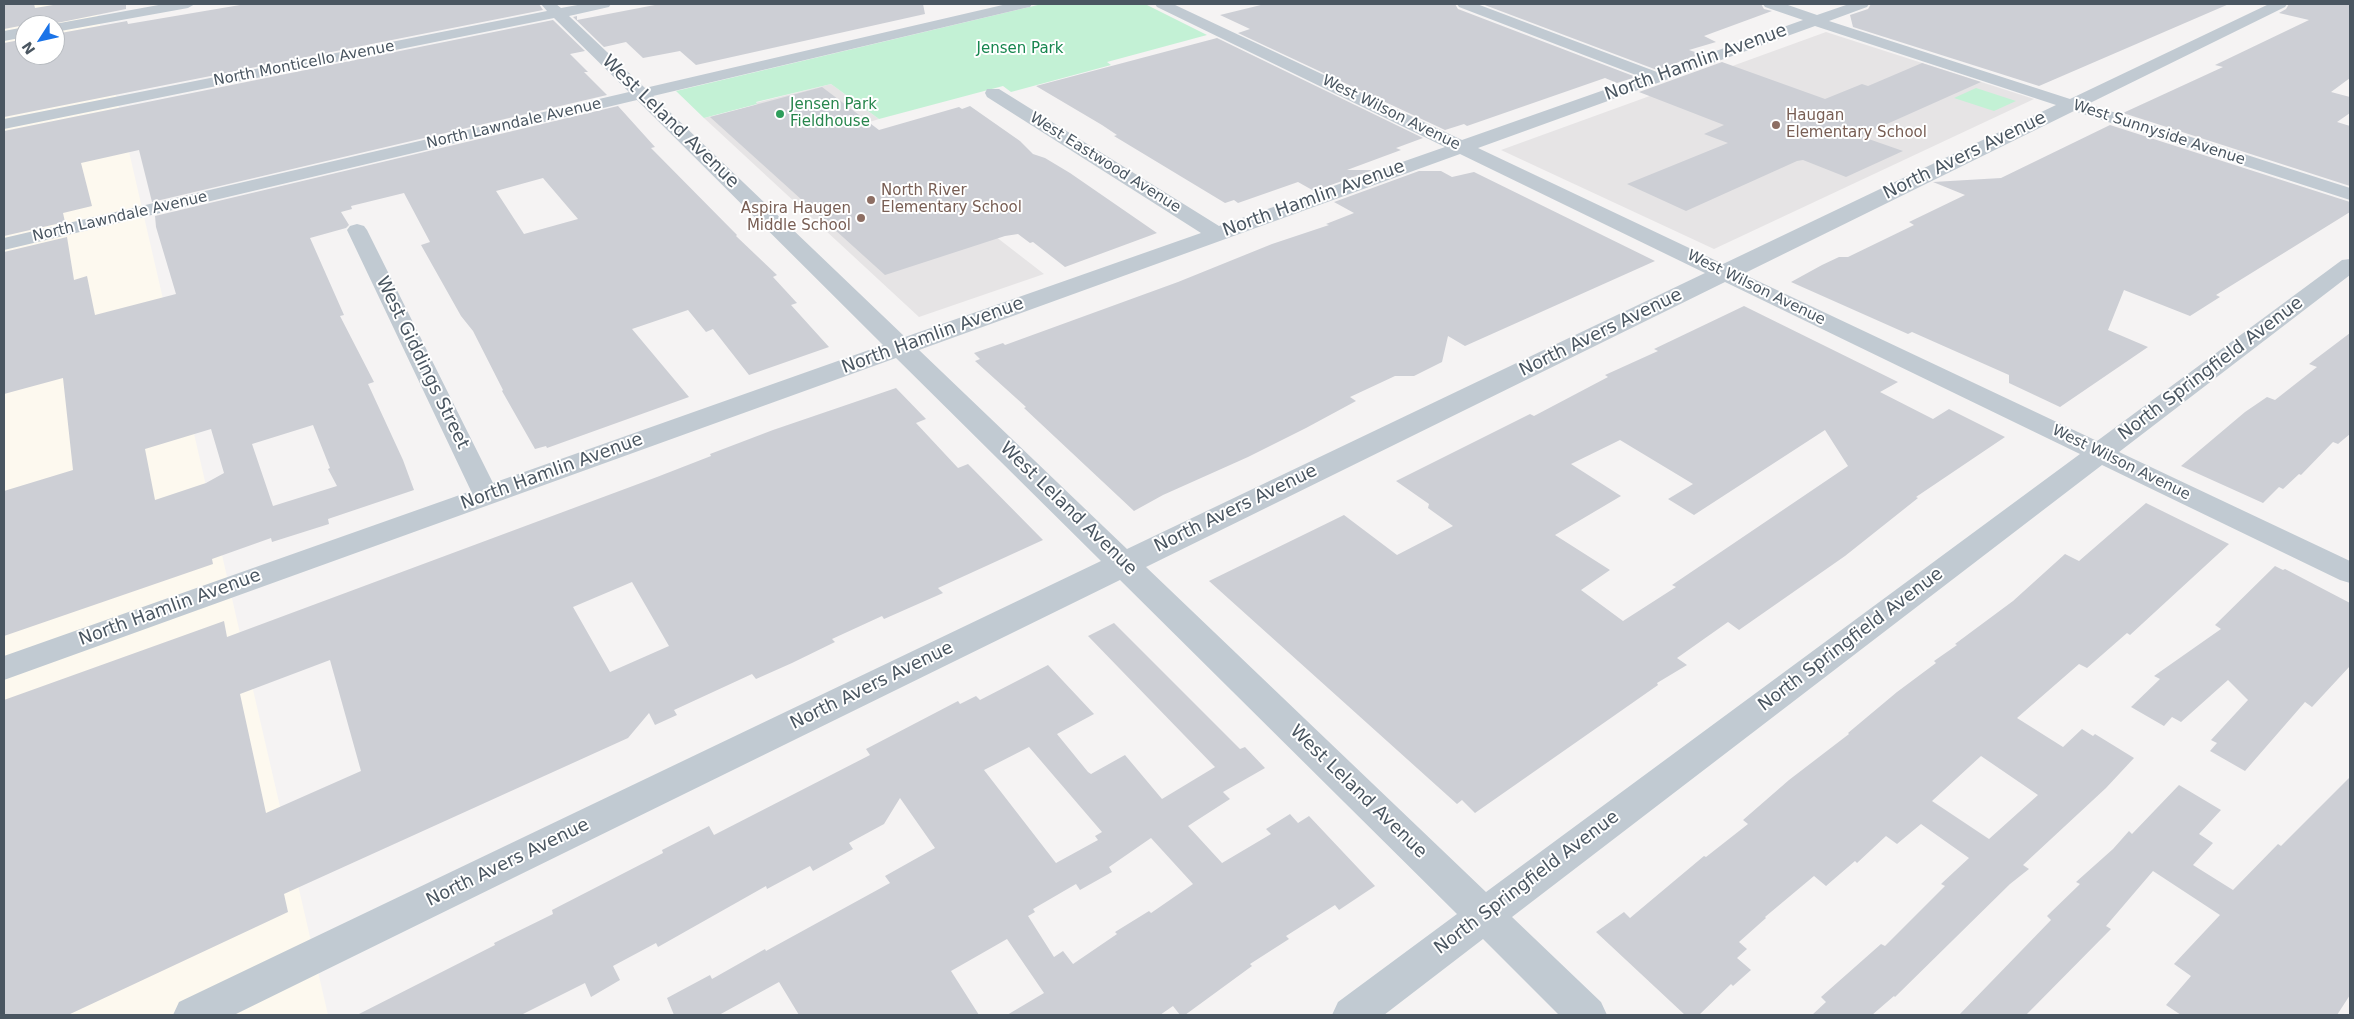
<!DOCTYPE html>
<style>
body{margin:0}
#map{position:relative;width:2354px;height:1019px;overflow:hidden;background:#f5f3f3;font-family:"DejaVu Sans",sans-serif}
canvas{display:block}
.frame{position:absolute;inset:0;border:5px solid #4a5661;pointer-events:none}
.north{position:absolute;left:15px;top:15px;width:50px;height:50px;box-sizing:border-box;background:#fff;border:1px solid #b7bbc0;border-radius:50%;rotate:235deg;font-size:14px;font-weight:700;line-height:20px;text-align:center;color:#4a5661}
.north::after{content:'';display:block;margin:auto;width:18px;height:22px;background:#1a73e8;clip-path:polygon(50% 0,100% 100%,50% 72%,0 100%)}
</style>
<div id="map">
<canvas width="2354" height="1019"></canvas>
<div class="frame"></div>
<div class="north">N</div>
</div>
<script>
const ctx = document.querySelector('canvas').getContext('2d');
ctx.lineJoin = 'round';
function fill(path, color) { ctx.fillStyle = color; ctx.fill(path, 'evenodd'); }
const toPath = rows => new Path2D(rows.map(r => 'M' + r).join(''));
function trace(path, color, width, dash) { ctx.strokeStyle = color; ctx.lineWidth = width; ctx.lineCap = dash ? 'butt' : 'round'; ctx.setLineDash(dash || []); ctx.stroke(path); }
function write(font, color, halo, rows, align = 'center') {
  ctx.font = font + ' "DejaVu Sans",sans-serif'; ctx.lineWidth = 4; ctx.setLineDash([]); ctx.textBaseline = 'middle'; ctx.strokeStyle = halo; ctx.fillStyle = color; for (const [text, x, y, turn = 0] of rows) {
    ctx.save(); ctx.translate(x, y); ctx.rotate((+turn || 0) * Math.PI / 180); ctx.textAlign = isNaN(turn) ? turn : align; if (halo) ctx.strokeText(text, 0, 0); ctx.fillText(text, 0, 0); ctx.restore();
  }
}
const commercial = toPath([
 [4,4,95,4,328,1015,4,1015],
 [25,25,55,25,55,55,25,55]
]);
const education = toPath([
 [1826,32,2034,99,1714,249,1501,150],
 [831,84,879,119,854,127,1044,274,919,317,704,118,757,105,755,103]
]);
const green = toPath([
 [1042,4,1145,4,1207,35,1107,62,1111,65,1011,92,1003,86,879,119,831,84,756,102,757,104,704,118,676,91],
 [1976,88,2016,101,1994,111,1954,98]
]);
const building = toPath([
 [4,4,34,4,35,8,59,4,126,4,126,9,47,25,25,25,4,29],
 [246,4,539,4,543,10,4,117,4,43,25,39,25,55,55,55,55,34,127,21,128,24],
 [660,4,923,4,925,14,696,65,680,51,643,58,626,42,604,47,573,17,577,16,577,20],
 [1265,4,1455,4,1458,9,1636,77,1617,83,1605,78,1467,126,1464,124,1445,130,1238,33,1250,29,1220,15],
 [1482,4,1761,4,1764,9,1772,11,1704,36,1716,42,1689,50,1701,54,1657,70],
 [1871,4,2229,4,2039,86,1853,27,1850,15,1868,9],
 [2289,4,2350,4,2350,78,2331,92,2350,97,2350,113,2337,122,2350,126,2350,186,2123,113,2223,67,2215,65,2309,20,2279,13,2286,9],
 [553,20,585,51,570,54,588,72,584,72,607,95,152,202,139,150,81,163,92,206,63,213,65,222,4,236,4,131],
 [1217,38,1423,138,1396,148,1401,150,1347,170,1373,170,1314,191,1298,182,1238,203,1234,200,1225,203,1114,136,1117,135,1102,125,1036,86],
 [1722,62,1825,99,1862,84,1868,86,1922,63,1981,82,1860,136,1903,151,1846,177,1803,160,1797,161,1686,211,1627,184,1728,143,1704,134,1724,125,1639,92],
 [822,87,879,130,959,107,962,109,970,106,1020,141,1033,154,1045,158,1070,173,1157,233,1065,267,1033,242,1030,243,1018,234,1005,236,885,275,710,117],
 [618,106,655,147,651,148,737,235,736,236,777,275,773,277,797,303,791,305,829,347,749,375,713,329,706,332,688,310,632,329,689,397,547,448,546,446,535,449,502,391,503,390,473,331,461,316,421,245,430,242,404,193,351,206,352,209,341,212,349,225,346,228,310,238,344,315,340,316,374,382,368,384,403,460,414,490,328,519,329,524,272,542,271,538,212,559,213,564,4,636,4,491,73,470,63,378,4,394,4,252,67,237,74,280,87,276,95,315,176,294,156,227,155,216],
 [543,178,578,219,524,234,496,191],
 [313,425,330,468,328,469,337,486,273,506,252,444],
 [211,429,224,473,206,483,155,500,145,449],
 [2110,125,2350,202,2350,212,2216,295,2220,297,2190,316,2124,290,2108,330,2148,347,2060,407,2009,383,2009,375,1912,332,1908,334,1791,282,1822,265,1839,257,1848,257,1914,225,1909,222,1965,195,1933,182,2001,178],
 [1419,171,1441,171,1452,177,1474,172,1655,261,1465,346,1448,336,1442,362,1414,376,1395,376,1350,397,1356,401,1306,428,1248,457,1163,495,1134,511,1024,408,1026,407,975,361,980,359,974,353,1003,343,1005,345,1178,282,1272,244,1329,225,1326,224,1354,213,1334,202],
 [1744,306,1898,382,1880,392,1933,419,1949,409,2005,437,1916,497,1918,498,1845,556,1739,630,1728,622,1677,658,1687,665,1657,683,1658,685,1475,813,1462,800,1457,804,1209,581,1344,515,1397,555,1453,526,1428,508,1429,504,1396,481,1530,414,1534,416,1608,377,1605,375,1658,351,1654,349],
 [1825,430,1848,466,1672,585,1676,587,1623,621,1581,590,1610,570,1555,535,1621,496,1571,464,1620,440,1693,484,1668,499,1694,515],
 [2350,333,2350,434,2338,444,2333,442,2301,475,2299,474,2283,489,2279,487,2263,503,2181,466,2245,412,2267,397,2275,400,2317,367,2309,364],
 [896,388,926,419,916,423,958,468,968,464,1043,540,938,588,943,593,884,619,882,616,832,639,835,642,792,663,756,679,752,674,674,710,677,715,655,725,649,713,628,738,284,894,288,912,68,1015,4,1015,4,700,224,621,227,637,657,477,711,456,710,454,773,430],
 [632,582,669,646,610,672,573,607],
 [330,660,361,771,266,813,240,694],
 [2146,503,2229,544,2130,635,2127,633,2087,668,2079,664,2017,718,2063,747,2082,729,2093,736,2095,734,2134,758,2106,788,2023,865,2029,869,2010,884,1895,997,1894,996,1872,1015,1812,1015,1826,1002,1821,997,1881,944,1885,946,1945,886,1941,884,1969,858,1921,824,1897,844,1886,836,1857,863,1855,861,1826,886,1814,876,1765,917,1766,918,1739,942,1747,949,1737,958,1751,970,1733,986,1731,984,1699,1015,1685,1015,1596,932,1624,912,1630,918,1704,856,1706,857,1748,824,1743,820,1789,780,1849,734,1848,733,1897,692,1936,663,1934,661,1957,645,1955,644,2013,601,2065,554,2079,561],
 [1981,756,2038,795,1989,839,1932,801],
 [2275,566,2283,570,2285,569,2350,603,2350,666,2312,707,2305,702,2245,771,2210,751,2217,743,2211,740,2248,700,2228,680,2181,722,2172,717,2164,726,2131,707,2160,679,2154,676,2221,629,2215,625],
 [1114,623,1240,749,1245,747,1265,768,1223,792,1230,799,1188,826,1222,863,1271,834,1266,829,1290,814,1298,823,1309,816,1375,886,1339,910,1335,905,1286,936,1289,939,1250,964,1252,966,1185,1015,1180,1015,1173,1006,1160,1015,1007,1015,1044,993,1007,939,951,971,979,1015,799,1015,779,982,719,1015,674,1015,667,998,710,975,712,979,765,949,766,951,890,883,885,876,935,848,900,798,884,824,849,843,853,849,813,871,810,866,767,889,766,886,658,947,656,943,613,966,620,980,591,997,585,983,521,1015,357,1015,495,945,494,943,553,914,552,910,663,853,662,850,709,826,714,835,870,755,866,749,958,701,960,704,976,696,980,700,1048,665,1094,714,1057,734,1088,772,1091,774,1125,755,1162,799,1215,767,1088,636],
 [1029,747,1102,832,1095,836,1098,840,1056,863,984,770],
 [1151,838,1193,884,1151,913,1149,911,1115,932,1117,934,1073,964,1063,951,1054,957,1028,916,1035,912,1033,909,1076,884,1080,890,1112,872,1109,867],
 [2350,777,2350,995,2337,1015,2181,1015,2166,1005,2191,976,2174,964,2220,915,2153,871,2106,926,2111,929,2026,1015,1959,1015,2051,920,2047,916,2080,884,2076,882,2113,849,2129,831,2132,834,2179,785,2221,810,2199,834,2213,843,2193,865,2233,890,2278,844,2281,846]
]);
const minor = toPath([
 [164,4,195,4,188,8,55,32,55,25,49,25,164,4],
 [541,4,556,4,561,8,583,4,611,4,609,7,569,16,645,88,1007,4,1032,4,1030,7,1025,8,653,96,905,337,1201,233,987,97,985,93,987,89,999,89,1219,226,1445,147,1157,7,1155,4,1173,4,1462,140,1641,77,1459,7,1457,4,1477,4,1657,72,1803,20,1765,7,1763,4,1785,4,1817,15,1849,4,1869,4,1867,7,1829,21,2070,99,2269,4,2287,4,2285,7,2088,104,2350,188,2350,200,2074,111,1743,274,2097,441,2342,260,2350,259,2350,275,2119,452,2350,561,2350,583,2340,580,2102,465,1512,917,1601,1002,1607,1015,1559,1015,1483,939,1384,1015,1332,1015,1338,1002,1457,914,1120,580,234,1015,173,1015,179,1002,1101,561,896,358,4,680,4,656,471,491,347,230,350,226,357,224,364,226,367,230,493,483,883,345,637,100,4,250,4,238,629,92,554,18,4,129,4,119,547,11,541,4],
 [1815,26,2056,105,1723,264,1478,148,1815,26],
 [1460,154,1705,273,1127,549,919,350,1460,154],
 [1725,282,2080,454,1486,892,1146,567,1725,282],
 [25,27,25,37,4,41,4,31,25,27]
]);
const markers = [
 [780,114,5,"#2e9e5b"],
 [1776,125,5,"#8d6e63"],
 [871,200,5,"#8d6e63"],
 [861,218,5,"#8d6e63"]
];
const farParknames = [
 ["Jensen Park",1020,49]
];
const farStreetnames = [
 ["North Monticello Avenue",304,64,-11],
 ["West Wilson Avenue",1391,113,26],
 ["North Lawndale Avenue",514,124,-13],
 ["West Sunnyside Avenue",2159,133,18],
 ["West Eastwood Avenue",1105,163,32],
 ["North Lawndale Avenue",120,217,-13],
 ["West Wilson Avenue",1756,288,26],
 ["West Wilson Avenue",2121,463,26]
];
const farLeisurenames = [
 ["Jensen Park",790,105],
 ["Fieldhouse",790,122]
];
const farEducationnames = [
 ["Haugan",1786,116],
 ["Elementary School",1786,133],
 ["North River",881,191],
 ["Elementary School",881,208],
 ["Aspira Haugen",851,209,"right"],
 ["Middle School",851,226,"right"]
];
const streetNames = [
 ["North Hamlin Avenue",1696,63,-20],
 ["West Leland Avenue",670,122,44],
 ["North Avers Avenue",1965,156,-26],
 ["North Hamlin Avenue",1314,199,-20],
 ["North Avers Avenue",1601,333,-26],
 ["North Hamlin Avenue",933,336,-20],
 ["West Giddings Street",422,363,64],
 ["North Springfield Avenue",2211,369,-37],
 ["North Hamlin Avenue",552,472,-20],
 ["West Leland Avenue",1068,509,44],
 ["North Avers Avenue",1236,509,-26],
 ["North Hamlin Avenue",170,608,-20],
 ["North Springfield Avenue",1851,640,-37],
 ["North Avers Avenue",872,686,-26],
 ["West Leland Avenue",1358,792,44],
 ["North Avers Avenue",508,863,-26],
 ["North Springfield Avenue",1527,883,-37]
];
fill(commercial, '#fdf9ef');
fill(education, '#e6e4e5');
fill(green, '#c3f1d5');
fill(building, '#cdcfd5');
fill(minor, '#c1cad2');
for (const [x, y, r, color] of markers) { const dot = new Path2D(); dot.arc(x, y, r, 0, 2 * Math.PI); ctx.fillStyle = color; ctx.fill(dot); trace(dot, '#fff', 2); }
write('15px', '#17864f', '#fff', farParknames);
write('15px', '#4a5661', '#fff', farStreetnames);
write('15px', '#27864d', '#fff', farLeisurenames, 'left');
write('15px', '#785e54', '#fff', farEducationnames, 'left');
write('18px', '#4a5661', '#fff', streetNames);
</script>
